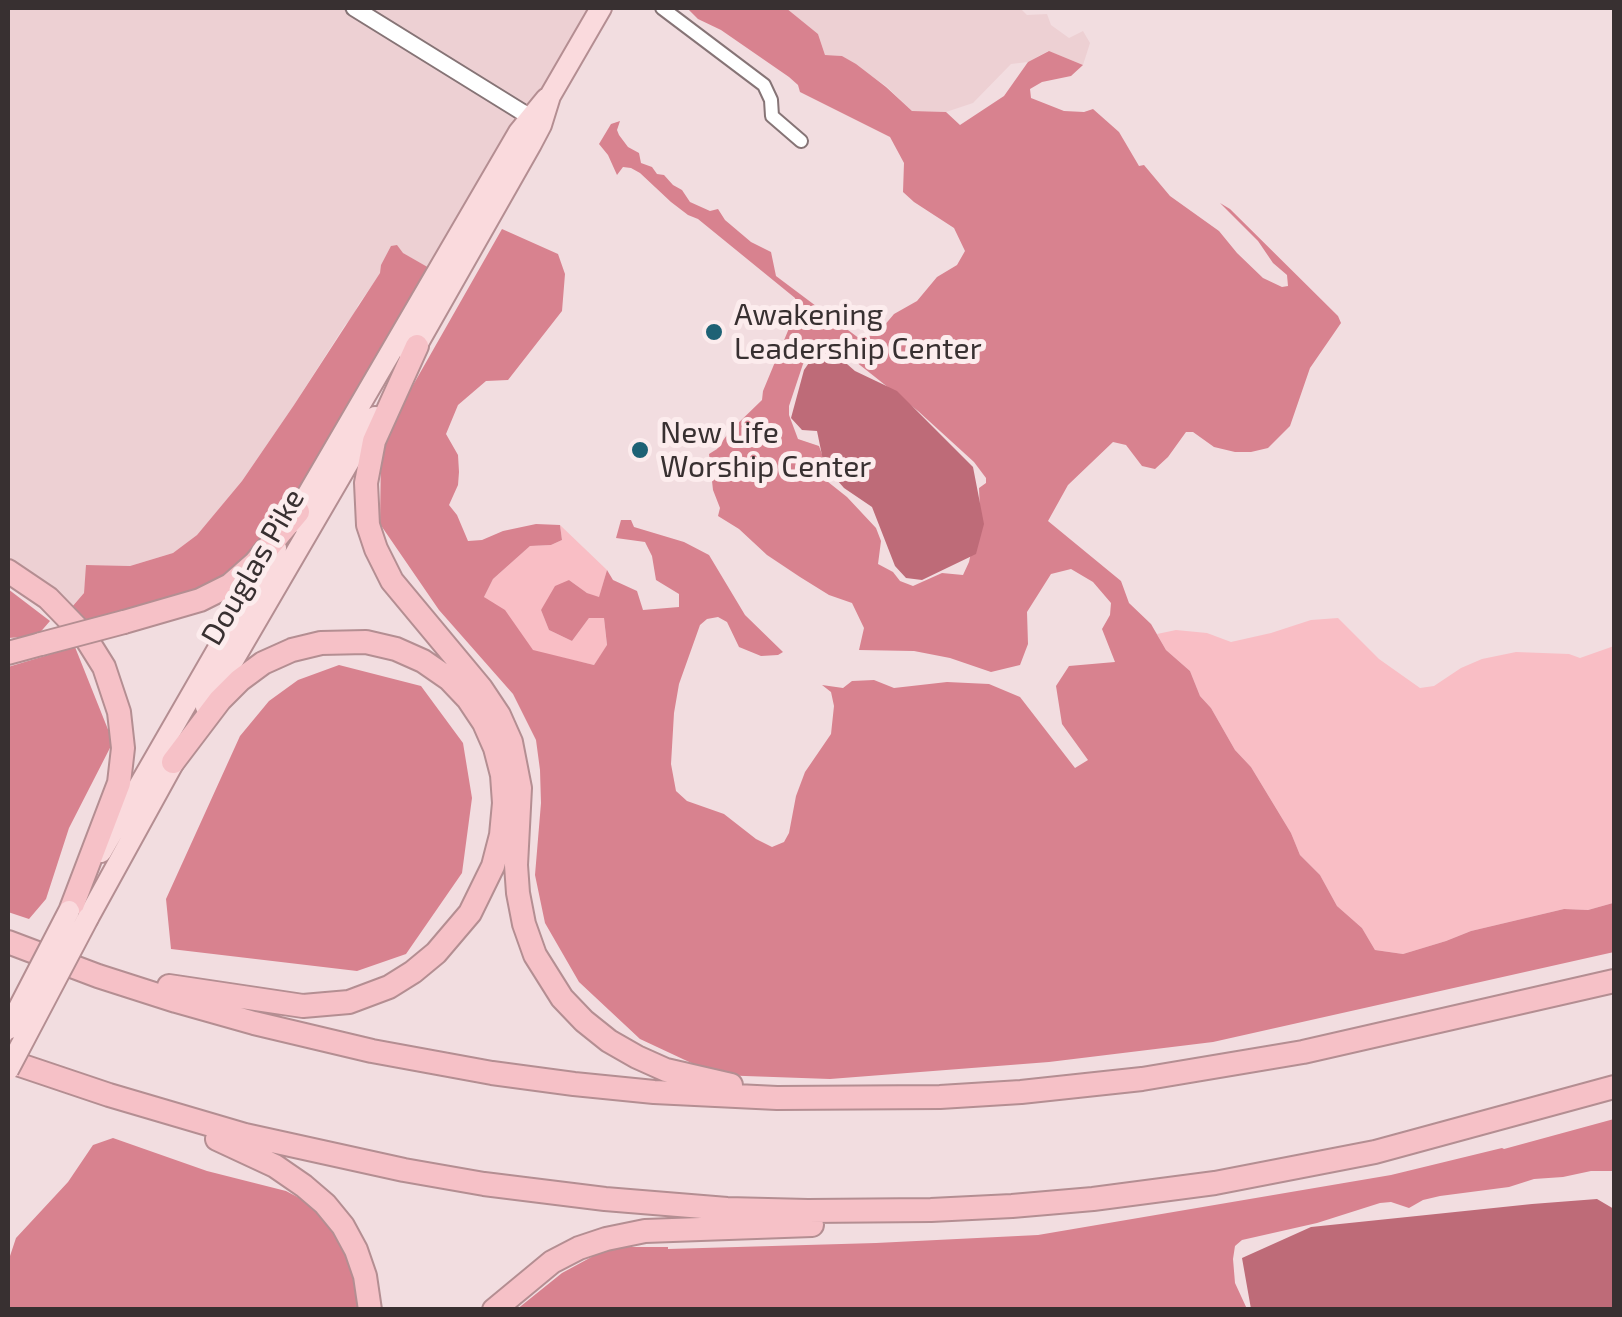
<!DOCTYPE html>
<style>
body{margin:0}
#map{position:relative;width:1622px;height:1317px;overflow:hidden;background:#f2dde0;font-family:"Exo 2",sans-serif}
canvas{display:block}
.frame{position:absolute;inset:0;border:10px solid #383031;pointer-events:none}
</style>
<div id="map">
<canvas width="1622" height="1317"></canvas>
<div class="frame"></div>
</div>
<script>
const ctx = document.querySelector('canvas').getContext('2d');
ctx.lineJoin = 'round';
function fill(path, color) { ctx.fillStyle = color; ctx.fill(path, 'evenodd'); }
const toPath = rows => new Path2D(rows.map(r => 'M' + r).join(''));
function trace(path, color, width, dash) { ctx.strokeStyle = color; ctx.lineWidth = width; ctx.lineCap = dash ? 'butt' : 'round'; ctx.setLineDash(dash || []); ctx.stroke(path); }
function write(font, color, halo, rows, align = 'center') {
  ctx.font = font + ' "Exo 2",sans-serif'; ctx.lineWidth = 10; ctx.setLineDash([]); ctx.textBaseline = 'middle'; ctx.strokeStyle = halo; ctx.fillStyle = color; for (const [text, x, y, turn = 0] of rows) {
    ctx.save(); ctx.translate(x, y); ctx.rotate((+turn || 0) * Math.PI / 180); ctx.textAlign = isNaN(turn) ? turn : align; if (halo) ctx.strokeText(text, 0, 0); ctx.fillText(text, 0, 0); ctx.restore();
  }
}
const built = toPath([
 [8,8,602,8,433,270,402,253,381,265,381,273,358,305,353,317,345,325,294,405,242,481,197,535,173,553,130,566,87,565,84,593,65,614,8,572],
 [786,8,1020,8,1027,15,1047,14,1051,25,1069,38,1083,31,1090,43,1083,65,1048,51,1028,62,1011,64,973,103,946,112,912,111,886,86,842,56,825,55,818,34]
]);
const green = toPath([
 [560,525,607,570,599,598,587,593,569,580,541,610,549,630,572,641,589,618,604,618,607,646,594,665,533,651,484,597,493,579,530,546,551,545,562,540],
 [1338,618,1379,659,1420,688,1434,686,1461,668,1482,659,1516,652,1569,654,1580,658,1614,646,1613,903,1588,910,1564,909,1471,931,1446,941,1403,954,1375,950,1362,928,1337,906,1320,875,1300,855,1291,833,1251,767,1235,750,1211,708,1200,696,1190,671,1166,650,1157,634,1176,630,1207,633,1231,642,1271,633,1311,620]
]);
const forest = toPath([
 [687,8,786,8,818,34,825,55,842,56,856,64,886,87,912,111,946,112,960,125,1004,96,1028,62,1049,51,1083,65,1071,76,1042,82,1030,89,1031,98,1064,111,1084,112,1093,109,1119,132,1139,166,1144,165,1170,196,1219,231,1237,253,1263,278,1282,287,1288,286,1287,275,1273,263,1258,241,1220,203,1230,209,1338,316,1341,323,1310,368,1290,426,1268,448,1251,452,1235,452,1214,447,1193,432,1186,432,1168,457,1155,469,1142,466,1126,445,1113,442,1068,485,1048,521,1121,581,1129,603,1151,624,1166,650,1190,671,1200,696,1211,708,1235,750,1251,767,1291,833,1300,855,1320,875,1337,906,1362,928,1375,950,1403,954,1446,941,1471,931,1564,909,1588,910,1613,903,1614,900,1614,952,1213,1042,1049,1062,830,1079,717,1075,640,1039,579,982,545,923,535,875,541,803,540,770,536,740,513,694,439,610,380,524,381,452,396,415,502,229,558,254,565,274,562,311,508,380,486,381,458,405,446,434,458,455,459,472,458,485,449,505,457,515,468,541,482,540,503,531,536,524,560,525,562,540,551,545,530,546,493,579,484,597,505,610,533,650,594,665,607,645,604,618,589,618,572,641,549,630,541,610,555,586,569,580,587,593,599,597,607,570,613,580,637,591,643,610,679,607,679,594,656,580,652,556,645,542,616,538,621,520,631,520,634,527,684,542,709,555,745,615,783,652,778,655,761,656,739,647,727,622,718,617,707,619,700,625,679,684,674,713,671,764,676,791,687,801,724,814,756,839,772,847,784,842,789,833,796,796,805,772,831,734,834,706,831,692,822,685,843,688,852,681,874,680,894,688,947,682,989,684,1020,697,1075,768,1088,760,1062,724,1056,686,1069,666,1115,662,1102,629,1110,615,1111,603,1093,582,1071,569,1051,574,1027,612,1028,644,1020,665,991,672,950,658,914,651,859,650,864,628,852,603,829,595,800,577,767,555,739,529,718,516,720,508,713,490,709,454,717,449,729,432,762,400,763,391,797,309,795,298,698,219,688,215,671,202,640,173,631,168,623,167,617,175,608,155,599,144,611,124,620,121,617,130,619,135,628,147,639,153,641,163,652,167,657,174,664,175,673,185,682,190,690,202,710,211,718,209,725,220,751,242,771,252,776,276,860,339,878,333,894,314,917,301,937,277,957,265,965,251,954,228,914,202,903,192,904,163,890,137,800,92,798,85,789,77,721,30,698,19],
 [825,346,846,354,918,411,974,462,986,478,986,483,979,488,980,511,969,562,963,575,942,573,913,586,900,581,893,572,878,564,881,541,876,528,847,497,818,474,817,465,823,457,819,446,798,439,789,415,789,406,803,364,814,351],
 [397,245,403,253,431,269,273,537,236,579,81,632,65,615,84,593,86,565,130,566,173,553,197,535,242,481,294,405,380,273,381,265,391,246],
 [8,589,50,621,37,636,8,638],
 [75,647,113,742,69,828,46,899,29,919,8,912,8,667],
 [339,665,421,686,463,743,472,798,462,873,406,954,357,971,171,949,166,899,240,736,269,701,298,680],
 [1614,1119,1614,1171,1591,1171,1563,1177,1534,1179,1509,1187,1440,1196,1423,1200,1409,1208,1391,1202,1380,1203,1317,1223,1242,1240,1235,1246,1233,1259,1235,1283,1247,1309,516,1310,562,1273,610,1247,668,1247,668,1249,876,1243,1038,1235,1391,1175,1502,1148,1504,1149],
 [113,1138,207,1171,286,1191,309,1203,332,1229,350,1261,354,1276,358,1309,8,1309,8,1262,16,1238,68,1182,93,1145]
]);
const water = toPath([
 [832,351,855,371,897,391,973,467,984,524,976,554,922,580,906,578,895,566,872,507,844,488,824,465,817,431,802,430,791,418,804,370,813,357],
 [1597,1199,1614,1209,1614,1309,1251,1309,1242,1258,1311,1227,1532,1204]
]);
const minor = toPath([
 [662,8,764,85,771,100,772,116,801,141]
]);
const tertiary = toPath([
 [354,8,530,117]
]);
const primary = toPath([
 [410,357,531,144,541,125,550,96,601,8],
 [291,523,519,132,546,99],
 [206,707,375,417],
 [101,852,276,548],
 [88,918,181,749]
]);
const motorway = toPath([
 [417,346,374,441,366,483,368,525,376,549,392,581,481,688,499,715,511,742,520,788,516,865,518,893,524,924,535,955,562,998,584,1021,609,1041,637,1057,666,1070,731,1085],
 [8,571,48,598,84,635,104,667,119,712,123,748,119,783,71,909],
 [124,622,200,600,230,585,255,563,298,512],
 [8,653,41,644],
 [8,942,98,976,176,1001,254,1023,372,1051,492,1073,574,1084,654,1092,777,1098,940,1097,1021,1092,1142,1079,1303,1052,1614,981],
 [169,986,303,1006,349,1002,389,987,413,972,436,953,470,913,493,866,501,835,504,803,502,775,495,748,484,723,468,699,449,679,423,661,396,649,366,642,321,643,292,650,263,663,240,680,220,700,173,762],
 [8,1061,109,1095,245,1135,404,1170,484,1184,605,1199,727,1209,808,1211,931,1210,1012,1206,1093,1199,1215,1183,1375,1152,1614,1087],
 [217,1139,275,1166,304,1186,325,1204,343,1226,356,1250,365,1276,370,1310],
 [494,1310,552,1262,579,1248,606,1239,645,1231,812,1225]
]);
const primaryBridge = toPath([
 [8,1029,69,911],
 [8,1070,88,918]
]);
const motorwayBridge = toPath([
 [41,644,124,622]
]);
const markers = [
 [714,332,10,"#1e6275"],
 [640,450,10,"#1e6275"]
];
const poiNames = [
 ["Awakening",734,315],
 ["Leadership Center",734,349],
 ["New Life",660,433],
 ["Worship Center",660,467]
];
const streetNames = [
 ["Douglas Pike",253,567,-60]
];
fill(built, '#edd0d3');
fill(green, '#f9bec5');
fill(forest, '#d8828f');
fill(water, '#be6b78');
trace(minor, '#867476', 16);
trace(tertiary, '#867476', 19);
trace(primary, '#b48e92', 24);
trace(motorway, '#b48e92', 26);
trace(minor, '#fff', 12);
trace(tertiary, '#fff', 15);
trace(primary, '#fadadd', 20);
trace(motorway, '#f6c1c7', 22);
trace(primaryBridge, '#b48e92', 24, []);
trace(motorwayBridge, '#b48e92', 26, []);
trace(primaryBridge, '#fadadd', 20);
trace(motorwayBridge, '#f6c1c7', 22);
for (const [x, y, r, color] of markers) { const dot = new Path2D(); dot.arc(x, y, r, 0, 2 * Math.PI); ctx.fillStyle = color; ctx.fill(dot); trace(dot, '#fceced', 4); }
write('30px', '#383031', '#fceced', poiNames, 'left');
write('30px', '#383031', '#fceced', streetNames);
</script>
